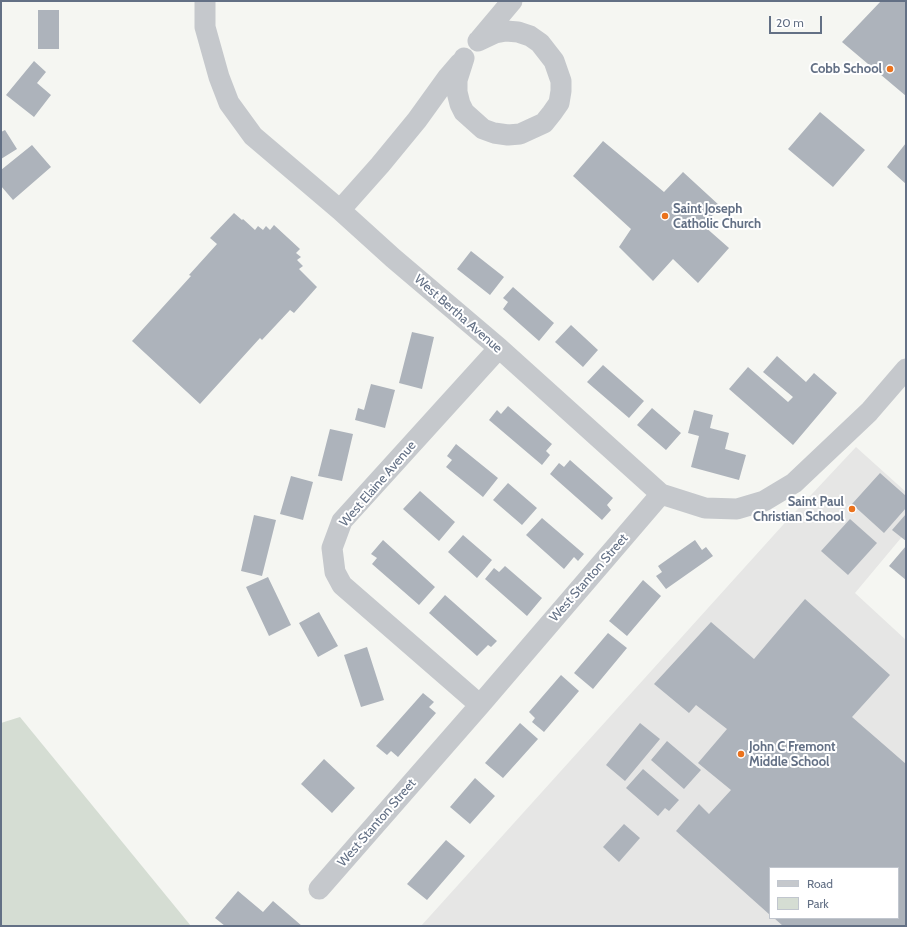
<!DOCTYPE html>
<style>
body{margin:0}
#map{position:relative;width:907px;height:927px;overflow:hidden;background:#f5f6f2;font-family:Cabin,sans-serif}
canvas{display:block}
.frame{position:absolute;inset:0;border:2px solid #637085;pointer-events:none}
.legend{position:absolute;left:769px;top:867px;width:130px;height:52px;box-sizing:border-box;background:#fff;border:1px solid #c1c6ce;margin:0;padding:5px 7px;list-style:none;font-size:12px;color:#637085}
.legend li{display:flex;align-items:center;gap:8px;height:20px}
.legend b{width:20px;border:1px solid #c1c6ce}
.scale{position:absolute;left:769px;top:16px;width:53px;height:18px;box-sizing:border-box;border:2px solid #637085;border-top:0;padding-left:5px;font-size:12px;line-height:14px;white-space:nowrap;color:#637085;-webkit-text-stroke:3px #fff;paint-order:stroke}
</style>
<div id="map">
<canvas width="907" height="927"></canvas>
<div class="frame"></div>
<ul class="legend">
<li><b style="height:5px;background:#c5c8cc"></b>Road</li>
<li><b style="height:11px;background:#d5ddd3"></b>Park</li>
</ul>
<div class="scale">20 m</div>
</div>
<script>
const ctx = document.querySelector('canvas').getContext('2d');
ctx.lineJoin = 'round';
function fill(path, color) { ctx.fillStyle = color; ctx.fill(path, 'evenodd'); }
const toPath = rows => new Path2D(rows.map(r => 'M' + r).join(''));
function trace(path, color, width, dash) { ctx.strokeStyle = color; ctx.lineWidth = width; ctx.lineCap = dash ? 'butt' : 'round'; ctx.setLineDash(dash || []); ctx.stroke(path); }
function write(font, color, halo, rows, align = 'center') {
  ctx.font = font + ' Cabin,sans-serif'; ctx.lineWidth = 4; ctx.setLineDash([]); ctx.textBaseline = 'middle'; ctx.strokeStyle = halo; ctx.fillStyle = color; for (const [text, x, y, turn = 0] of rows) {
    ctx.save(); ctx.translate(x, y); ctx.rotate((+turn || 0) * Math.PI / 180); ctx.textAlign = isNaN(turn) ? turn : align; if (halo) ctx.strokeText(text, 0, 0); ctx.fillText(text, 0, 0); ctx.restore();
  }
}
const built = toPath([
 [856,447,906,492,906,532,855,593,906,640,906,926,421,926,782,526],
 [770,868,898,868,898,918,770,918]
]);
const green = toPath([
 [20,717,191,926,1,926,1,723]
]);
const building = toPath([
 [881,1,906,1,906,96,842,42],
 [38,10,59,10,59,49,38,49],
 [34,61,46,72,37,83,51,95,34,117,6,95],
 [820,112,865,150,833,187,788,149],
 [5,130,17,149,1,159,1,132],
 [603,141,664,192,683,172,720,206,704,226,729,248,698,283,673,259,653,281,619,247,631,229,573,176],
 [906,143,906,184,887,167],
 [32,145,51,167,13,200,1,186,1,170],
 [234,213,242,220,243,219,255,230,258,226,263,230,266,226,270,230,274,225,300,249,296,253,301,257,297,260,303,266,299,269,317,287,294,313,290,310,262,340,260,338,200,404,132,341,191,276,189,275,217,244,210,238],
 [471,251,504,277,490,295,457,269],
 [513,287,554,323,539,341,503,309,508,302,503,298],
 [571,325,598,350,583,367,555,342],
 [412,332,434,337,422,389,399,383],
 [777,356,806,382,814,373,837,393,793,445,729,389,748,367,788,402,793,397,763,372],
 [603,365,644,401,629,418,587,382],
 [371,384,395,390,385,428,355,420,358,408,364,410],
 [508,406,552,444,546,451,550,455,542,465,489,420,497,410,501,414],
 [652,408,681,433,666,450,637,425],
 [694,410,713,415,710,428,729,433,725,449,746,455,739,480,691,467,699,436,688,433],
 [330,429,353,434,342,481,318,476],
 [456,444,498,478,483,497,446,467,452,460,447,456],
 [570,460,613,498,607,505,611,510,602,520,550,474,559,463,564,467],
 [880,473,906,496,906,508,884,533,852,504],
 [291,476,313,482,303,520,280,514],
 [508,483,537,508,522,525,493,500],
 [420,491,455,522,439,541,403,509],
 [906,514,906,541,892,530],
 [254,515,276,520,262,576,241,571],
 [542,518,584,554,578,561,574,557,564,569,526,535],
 [850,519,877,543,848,575,821,551],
 [463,535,492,560,477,578,448,552],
 [383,540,435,587,419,605,372,564,377,558,371,554],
 [695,540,702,550,706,547,713,556,666,589,656,576,662,572,658,566],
 [906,546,906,580,889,566],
 [505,566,542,598,527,616,485,579,494,568,499,572],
 [268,577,291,625,269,636,246,587],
 [643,580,661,596,627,636,609,621],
 [445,595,497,641,491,647,488,645,477,656,429,613],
 [805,599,890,675,852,717,906,764,906,926,783,926,774,918,898,918,898,868,770,868,770,915,676,831,699,804,709,814,731,790,698,763,727,729,696,705,689,713,654,684,711,622,754,659],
 [319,612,338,646,318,657,299,623],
 [608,633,627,648,593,689,574,673],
 [367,647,384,700,361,707,344,655],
 [561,675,579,691,544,732,532,722,535,718,529,712],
 [423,693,434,702,429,707,436,713,398,757,391,751,387,755,376,746],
 [520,723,538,739,503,778,485,763],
 [640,723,660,739,625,781,606,765],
 [667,741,701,770,684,789,651,760],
 [324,759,355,788,332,813,301,784],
 [643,769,679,800,669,811,665,808,658,816,626,788],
 [475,778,495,796,470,824,450,807],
 [624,824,640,838,619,862,603,847],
 [446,840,465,856,427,900,407,884],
 [238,891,263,912,273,901,302,926,225,926,215,918]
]);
const minor = toPath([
 [205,1,205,27,219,77,229,103,253,136,340,210,393,258,499,348,661,494,705,508,737,509,764,501,794,483,869,412,906,369],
 [480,39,512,1],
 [464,58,457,80,457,92,460,104,464,112,483,129,494,133,508,135,520,134,544,123,552,113,559,103,561,91,561,81,554,61,540,43,530,36,518,32,506,31,495,33,478,41],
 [340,210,380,165,417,120,448,77,460,63],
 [480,705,342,585,335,572,332,548,342,521,499,348],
 [319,889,480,705,661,494]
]);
const markers = [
 [890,69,4,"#eb721c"],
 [665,216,4,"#eb721c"],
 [852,509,4,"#eb721c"],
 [741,754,4,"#eb721c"]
];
const poiNames = [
 ["Cobb School",882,69],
 ["Saint Joseph",673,209,"left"],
 ["Catholic Church",673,224,"left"],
 ["Saint Paul",844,502],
 ["Christian School",844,517],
 ["John C Fremont",749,747,"left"],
 ["Middle School",749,762,"left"]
];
const streetNames = [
 ["West Bertha Avenue",458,314,41],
 ["West Elaine Avenue",378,484,-49],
 ["West Stanton Street",589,578,-49],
 ["West Stanton Street",377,823,-49]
];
fill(built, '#e6e6e5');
fill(green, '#d5ddd3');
fill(building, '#adb3bb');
trace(minor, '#c5c8cc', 21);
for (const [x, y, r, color] of markers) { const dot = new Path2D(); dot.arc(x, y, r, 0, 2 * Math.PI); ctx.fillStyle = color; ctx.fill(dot); trace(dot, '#fff', 1.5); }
write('bold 13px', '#637085', '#fff', poiNames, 'right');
write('13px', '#637085', '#fff', streetNames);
</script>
